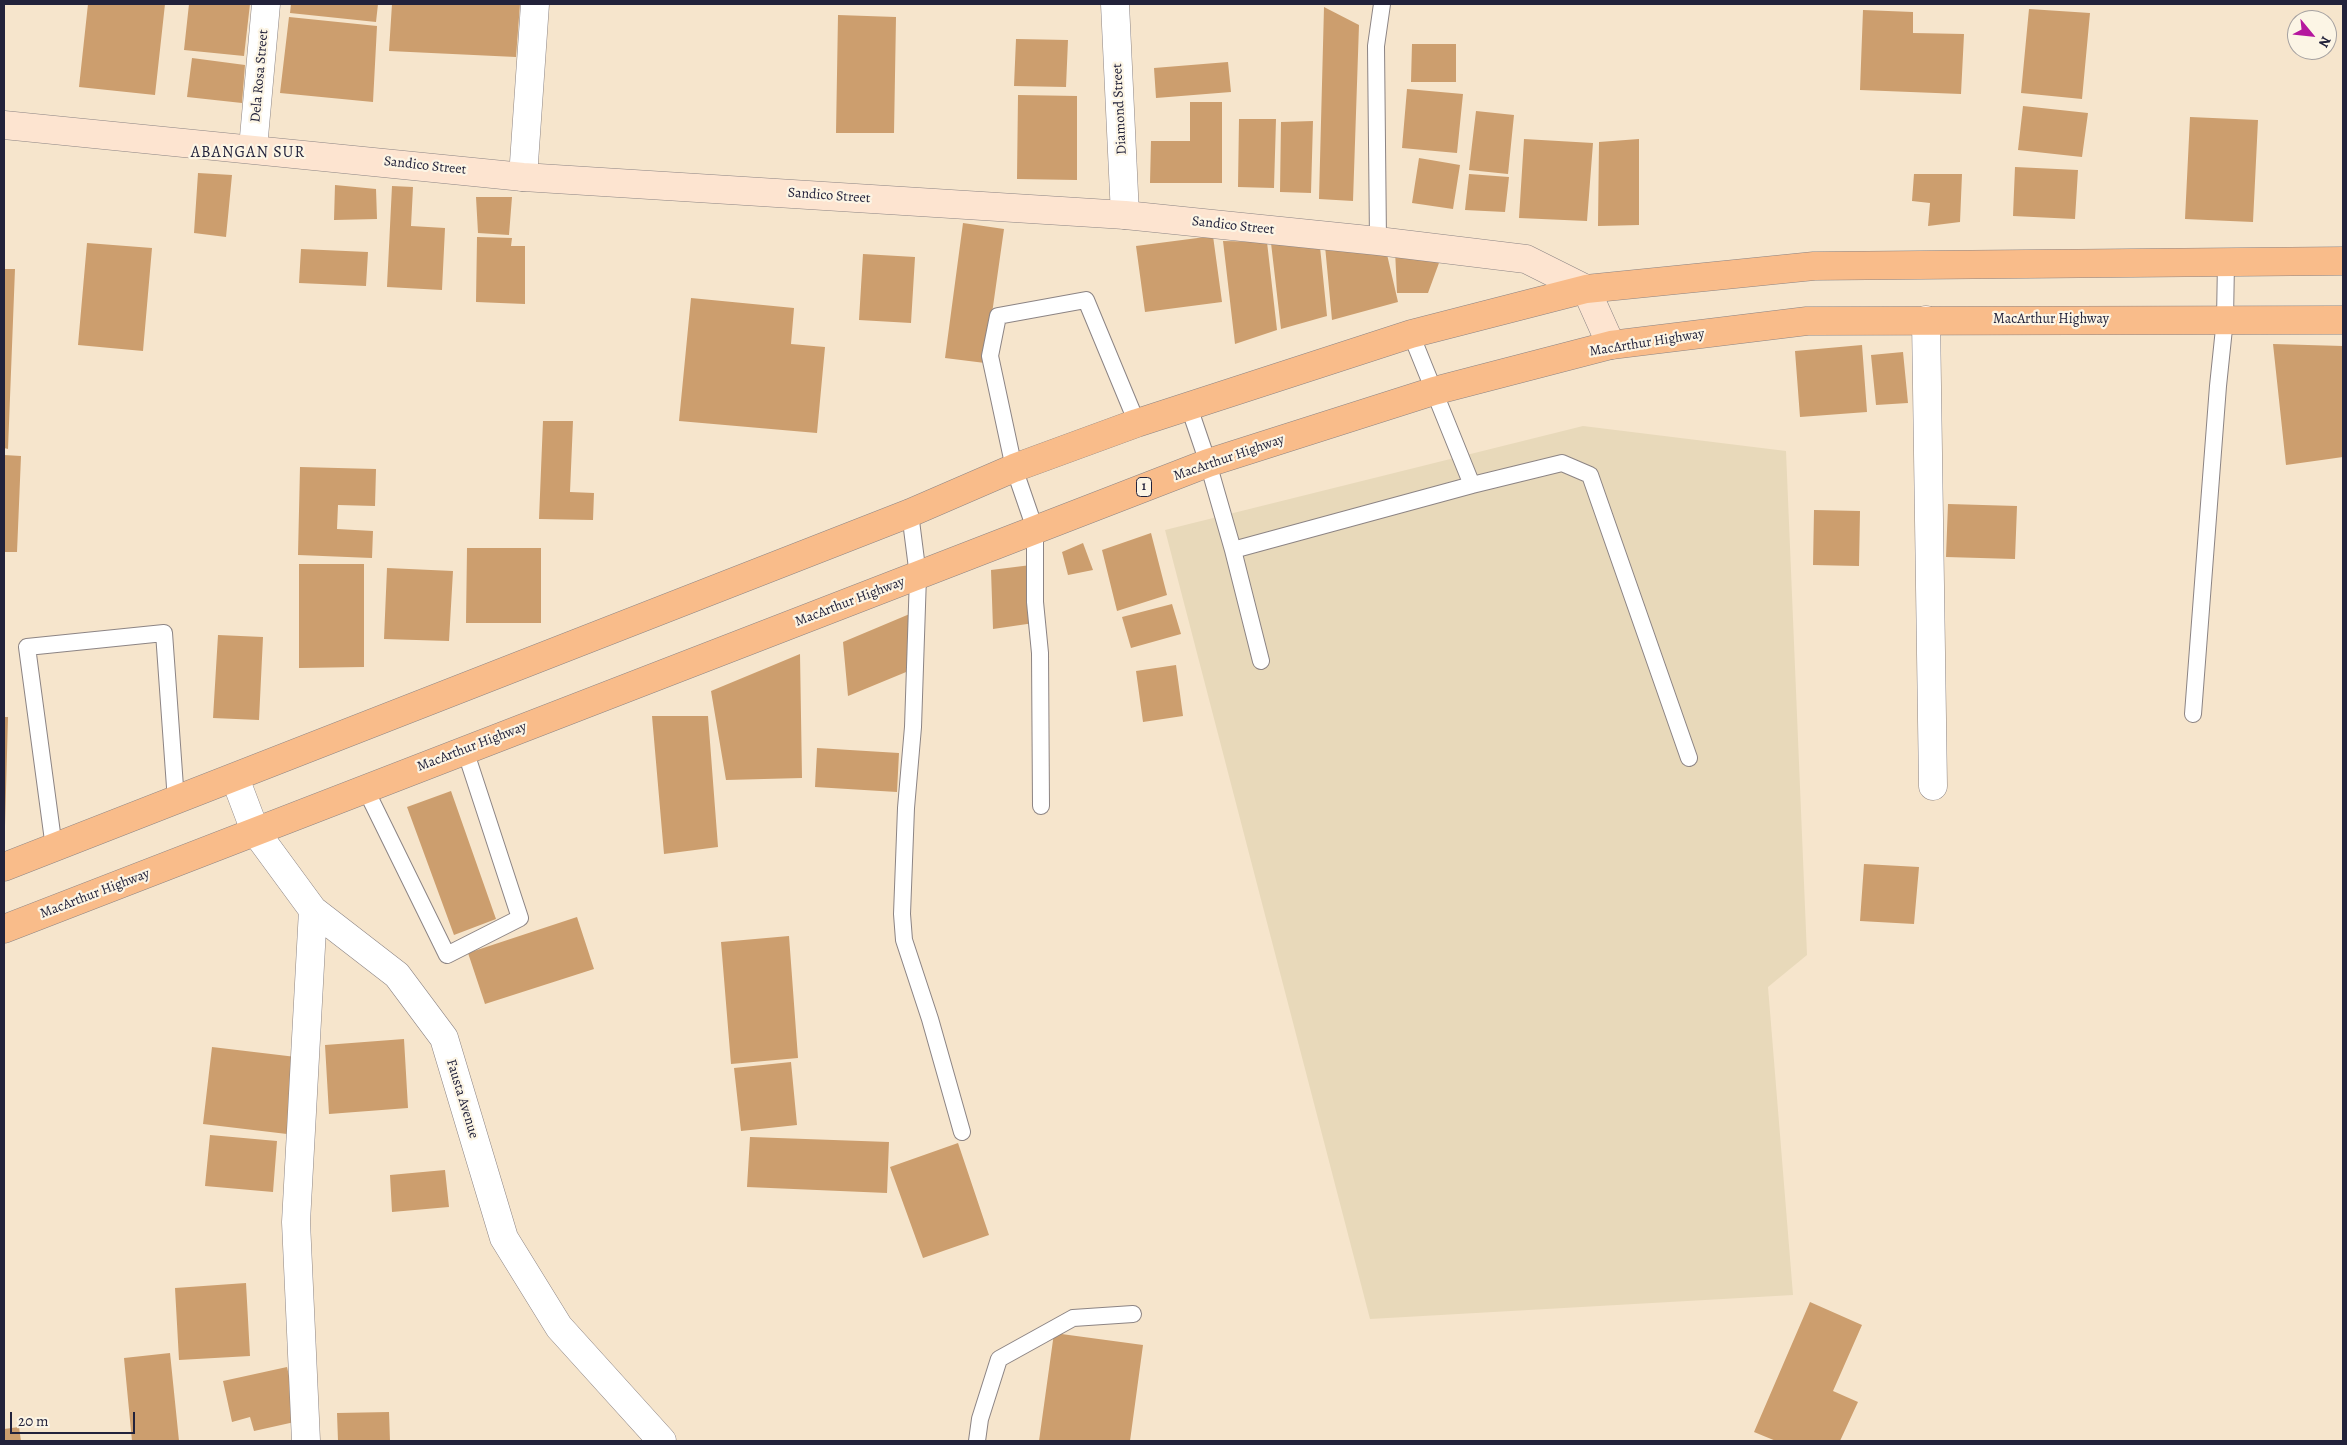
<!DOCTYPE html>
<style>
body{margin:0}
#map{position:relative;width:2347px;height:1445px;overflow:hidden;background:#f6e5cc;font-family:Alegreya,serif}
canvas{display:block}
.frame{position:absolute;inset:0;border:5px solid #22223b;pointer-events:none}
.north{position:absolute;left:2287px;top:10px;width:50px;height:50px;box-sizing:border-box;background:#fcf5e5;border:1px solid #a5a1a1;border-radius:50%;rotate:118deg;font-size:14px;font-weight:700;line-height:20px;text-align:center;color:#22223b}
.north::after{content:'';display:block;margin:auto;width:18px;height:22px;background:#b5179e;clip-path:polygon(50% 0,100% 100%,50% 72%,0 100%)}
.scale{position:absolute;left:10px;top:1412px;width:125px;height:22px;box-sizing:border-box;border:2px solid #22223b;border-top:0;padding-left:6px;font-size:15px;line-height:18px;white-space:nowrap;color:#22223b;-webkit-text-stroke:4px #fcf5e5;paint-order:stroke}
</style>
<div id="map">
<canvas width="2347" height="1445"></canvas>
<div class="frame"></div>
<div class="north">N</div>
<div class="scale">20 m</div>
</div>
<script>
const ctx = document.querySelector('canvas').getContext('2d');
ctx.lineJoin = 'round';
function fill(path, color) { ctx.fillStyle = color; ctx.fill(path, 'evenodd'); }
const toPath = rows => new Path2D(rows.map(r => 'M' + r).join(''));
function trace(path, color, width, dash) { ctx.strokeStyle = color; ctx.lineWidth = width; ctx.lineCap = dash ? 'butt' : 'round'; ctx.setLineDash(dash || []); ctx.stroke(path); }
function write(font, color, halo, rows, align = 'center') {
  ctx.font = font + ' Alegreya,serif'; ctx.lineWidth = 4.5; ctx.setLineDash([]); ctx.textBaseline = 'middle'; ctx.strokeStyle = halo; ctx.fillStyle = color; for (const [text, x, y, turn = 0] of rows) {
    ctx.save(); ctx.translate(x, y); ctx.rotate((+turn || 0) * Math.PI / 180); ctx.textAlign = isNaN(turn) ? turn : align; if (halo) ctx.strokeText(text, 0, 0); ctx.fillText(text, 0, 0); ctx.restore();
  }
}
const built = toPath([
 [1583,426,1786,451,1807,955,1768,987,1793,1295,1370,1319,1165,530]
]);
const building = toPath([
 [88,4,165,4,155,95,79,87],
 [189,4,250,4,244,56,184,50],
 [291,4,378,4,376,22,290,13],
 [392,4,520,4,516,57,389,51],
 [1324,7,1359,25,1353,201,1319,199],
 [2029,9,2090,13,2082,99,2021,93],
 [1863,10,1913,12,1913,33,1964,34,1961,94,1860,90],
 [838,15,896,17,894,133,836,133],
 [289,17,377,26,373,102,280,93],
 [1016,39,1068,40,1066,87,1014,86],
 [1412,44,1456,44,1456,82,1411,82],
 [192,58,245,65,242,103,187,97],
 [1228,62,1231,92,1156,98,1154,68],
 [1407,89,1463,94,1457,153,1402,148],
 [1018,95,1077,96,1077,180,1017,179],
 [1190,102,1222,102,1222,183,1150,183,1151,141,1190,141],
 [2023,106,2088,113,2082,157,2018,150],
 [1476,111,1514,115,1508,174,1469,170],
 [2190,117,2258,120,2253,222,2185,219],
 [1239,119,1276,119,1274,188,1238,187],
 [1313,121,1311,193,1280,192,1281,122],
 [1524,139,1593,143,1587,221,1519,218],
 [1639,139,1639,225,1598,226,1599,142],
 [1419,158,1460,165,1453,209,1412,203],
 [2015,167,2078,170,2075,219,2013,216],
 [198,173,232,175,226,237,194,233],
 [1469,174,1509,177,1505,212,1465,210],
 [1914,174,1962,174,1960,222,1928,226,1930,203,1912,201],
 [335,185,376,189,377,219,334,220],
 [392,186,413,187,411,226,445,228,442,290,387,287],
 [476,197,512,197,509,235,478,233],
 [963,223,1004,229,985,363,945,358],
 [1213,236,1222,302,1145,312,1136,246],
 [477,237,512,238,511,246,525,246,525,304,476,302],
 [1223,241,1267,242,1277,330,1235,344],
 [87,243,152,248,143,351,78,345],
 [1271,243,1320,247,1327,316,1281,329],
 [1325,246,1386,250,1398,302,1332,320],
 [301,249,368,252,366,286,299,283],
 [1395,250,1443,252,1428,293,1397,293],
 [863,254,915,257,911,323,859,320],
 [4,269,15,269,8,449,4,448],
 [691,298,794,308,791,344,825,347,817,433,679,421],
 [2273,344,2343,346,2343,457,2286,465],
 [1862,345,1867,412,1800,417,1795,351],
 [1903,352,1908,403,1876,405,1871,355],
 [543,421,573,421,570,492,594,493,593,520,539,519],
 [4,455,21,456,17,552,4,552],
 [300,467,376,469,375,506,338,505,337,529,373,531,372,558,298,555],
 [1948,504,2017,506,2015,559,1946,557],
 [1814,510,1860,511,1859,566,1813,565],
 [1151,533,1167,595,1117,611,1102,550],
 [1083,543,1093,570,1068,575,1062,552],
 [467,548,541,548,541,623,466,623],
 [299,564,364,564,364,667,299,668],
 [1031,565,1034,623,993,629,991,570],
 [387,568,453,571,449,641,384,639],
 [1172,604,1181,634,1131,648,1122,617],
 [912,613,911,670,848,696,843,642],
 [218,635,263,637,259,720,213,718],
 [800,654,802,778,726,780,711,691],
 [1176,665,1183,716,1143,722,1136,671],
 [652,716,708,716,718,847,664,854],
 [4,717,8,717,5,826,4,826],
 [817,748,899,753,897,792,815,787],
 [451,791,496,919,454,935,407,807],
 [1864,864,1919,867,1914,924,1860,921],
 [577,917,594,969,485,1004,468,953],
 [789,936,798,1058,731,1064,721,942],
 [404,1039,408,1108,329,1114,325,1045],
 [212,1047,296,1057,287,1134,203,1124],
 [791,1062,797,1125,741,1131,734,1068],
 [210,1135,277,1141,273,1192,205,1186],
 [750,1137,889,1142,887,1193,747,1187],
 [958,1143,989,1235,923,1258,890,1167],
 [445,1170,449,1207,392,1212,390,1175],
 [246,1283,250,1356,179,1360,175,1288],
 [1810,1302,1862,1325,1833,1391,1858,1402,1840,1441,1776,1441,1754,1432],
 [1054,1333,1143,1345,1130,1441,1039,1441],
 [170,1353,179,1441,132,1441,124,1358],
 [287,1367,299,1421,254,1431,250,1417,232,1422,223,1381],
 [389,1412,390,1441,338,1441,337,1413],
 [19,1427,21,1441,4,1441,4,1429]
]);
const lane = toPath([
 [1378,241,1376,46,1382,4],
 [1189,407,1208,463,1233,550,1472,485,1411,334],
 [1472,485,1562,463,1590,475,1689,758],
 [910,513,918,576,913,727,906,808,902,914,904,940,930,1019,962,1132],
 [1233,550,1261,661],
 [2193,714,2218,386,2225,319,2226,262],
 [365,788,447,955,520,918,465,750],
 [1041,806,1040,653,1035,602,1035,529,1014,468,990,356,998,316,1086,300,1137,423],
 [54,848,27,647,164,633,176,801],
 [977,1441,980,1419,999,1359,1073,1318,1133,1314]
]);
const street = toPath([
 [1115,4,1125,215],
 [253,148,266,4],
 [523,177,535,4],
 [1926,320,1933,786],
 [235,778,255,831,313,910,397,975,444,1038,504,1238,559,1327,662,1441],
 [306,1441,296,1222,313,910]
]);
const secondary = toPath([
 [4,125,523,177,1125,215,1378,241,1526,259,1586,289,1611,345]
]);
const highway = toPath([
 [4,867,910,513,1014,468,1137,423,1411,334,1586,289,1814,266,2343,261],
 [4,929,1208,463,1434,391,1611,345,1807,321,2343,320]
]);
const shields = [
 [1144,487,15]
];
const shieldNames = [
 ["1",1144,487]
];
const streetNames = [
 ["Dela Rosa Street",260,76,-85],
 ["Diamond Street",1120,109,-93],
 ["Sandico Street",425,166,6],
 ["Sandico Street",829,196,4],
 ["Sandico Street",1233,226,6],
 ["MacArthur Highway",2051,320],
 ["MacArthur Highway",1647,343,-9],
 ["MacArthur Highway",1229,458,-19],
 ["MacArthur Highway",850,602,-21],
 ["MacArthur Highway",472,747,-21],
 ["MacArthur Highway",95,894,-21],
 ["Fausta Avenue",462,1099,73]
];
const quarterNames = [
 ["ABANGAN SUR",248,153]
];
fill(built, '#e8d9ba');
fill(building, '#cc9e6e');
trace(lane, '#8c8484', 18);
trace(street, '#8c8484', 29);
trace(secondary, '#8c8484', 29);
trace(highway, '#8c8484', 29);
trace(lane, '#fff', 16);
trace(street, '#fff', 28);
trace(secondary, '#fde4d0', 28);
trace(highway, '#f9bc8a', 28);
for (const [x, y, w] of shields) { const box = new Path2D(); box.roundRect(x - w / 2, y - 9.5, w, 19, 4); ctx.fillStyle = '#fcf5e5'; ctx.fill(box); trace(box, '#22223b', 1); }
write('bold 12px', '#22223b', null, shieldNames);
write('14px', '#22223b', '#fcf5e5', streetNames);
ctx.letterSpacing = '1px';
write('16px', '#22223b', '#fcf5e5', quarterNames);
ctx.letterSpacing = '0px';
</script>
